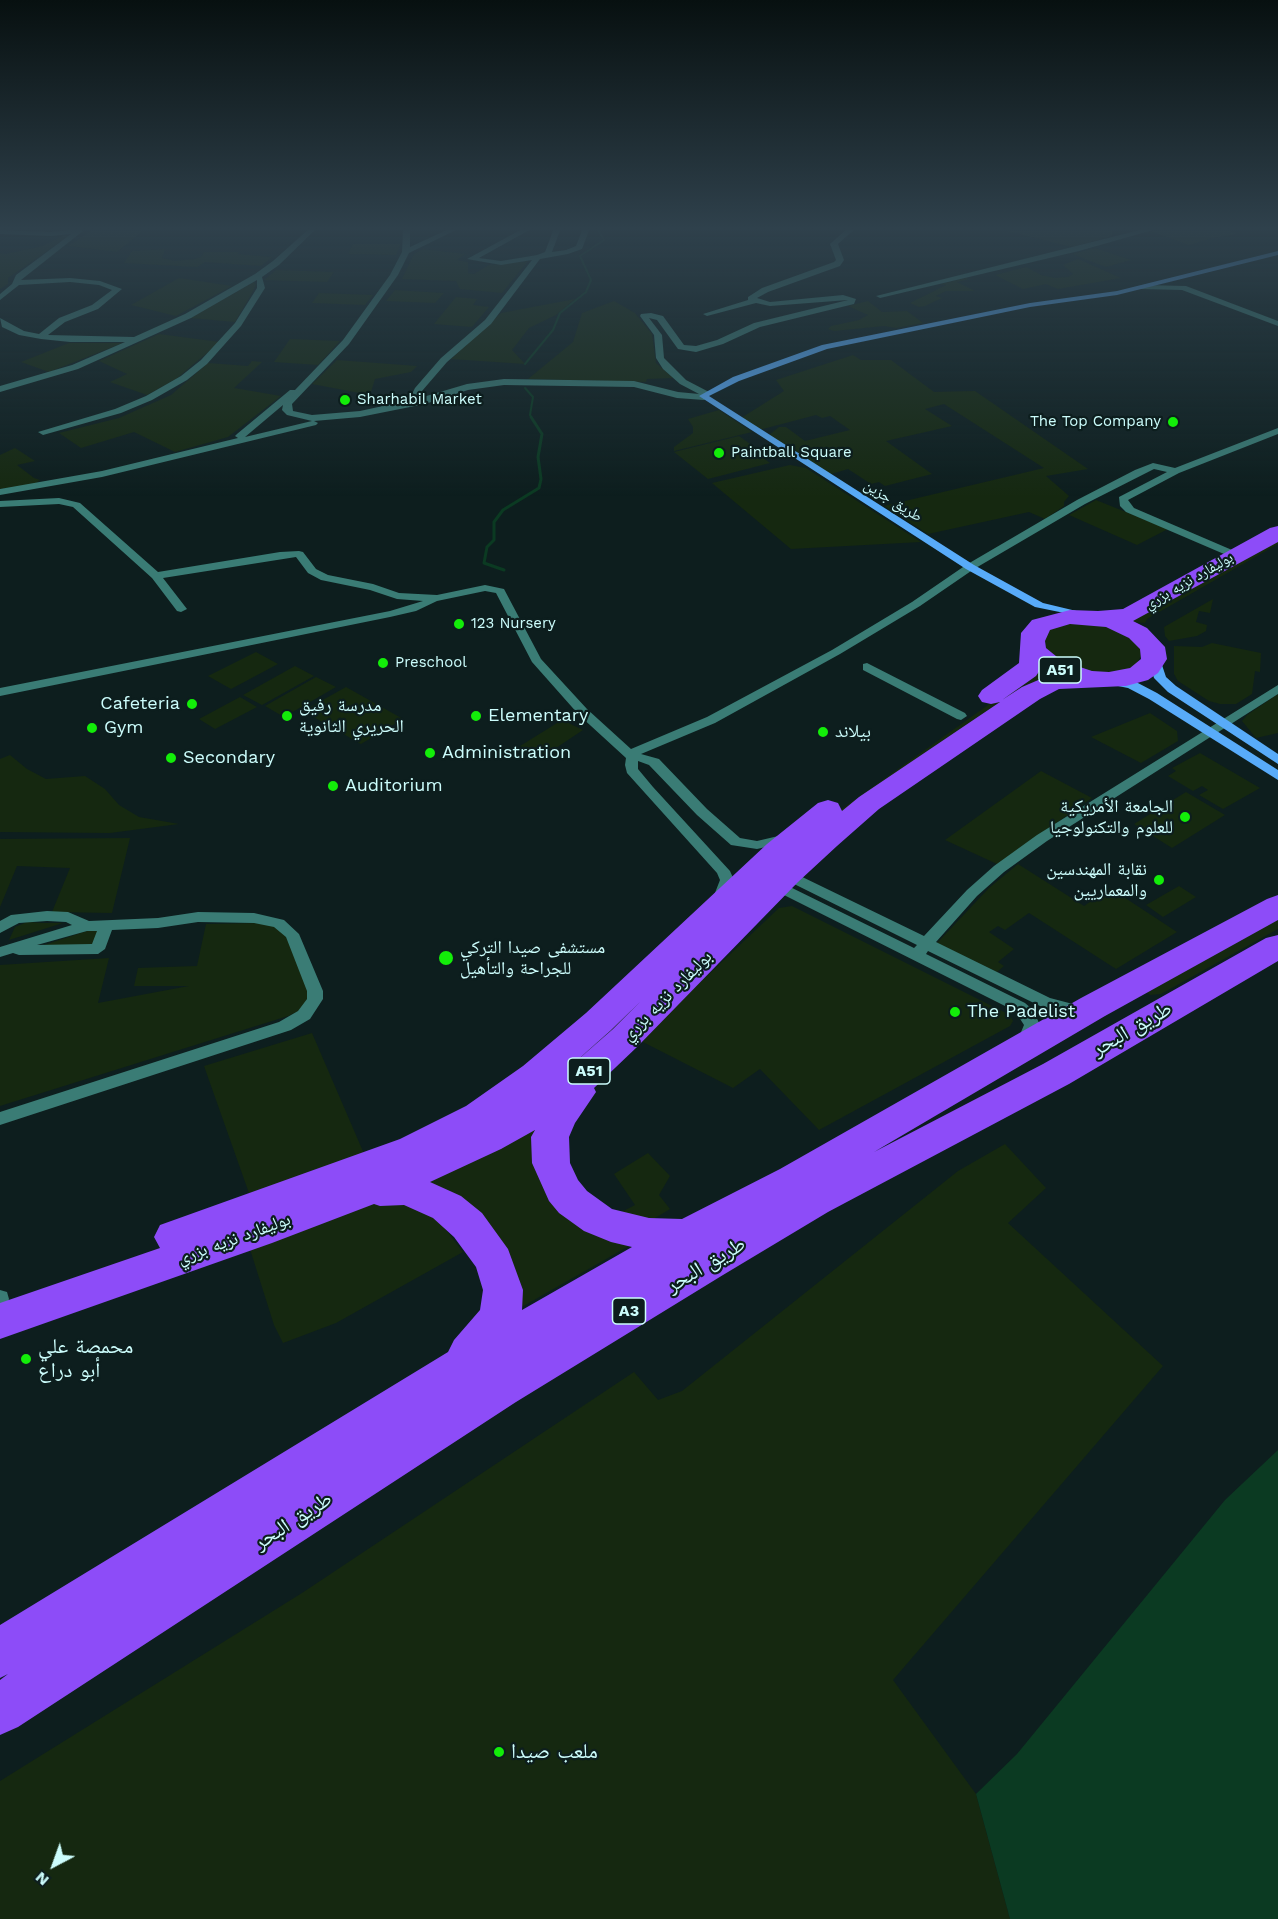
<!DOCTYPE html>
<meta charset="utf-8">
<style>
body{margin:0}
#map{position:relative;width:1278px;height:1919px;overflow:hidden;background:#0d1e1e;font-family:"Work Sans",sans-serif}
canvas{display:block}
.north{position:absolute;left:24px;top:1835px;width:60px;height:60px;-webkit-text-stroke:4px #0d1e1e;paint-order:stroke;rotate:221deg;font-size:16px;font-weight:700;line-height:24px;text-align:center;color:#ccfdfc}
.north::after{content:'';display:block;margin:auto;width:21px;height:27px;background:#ccfdfc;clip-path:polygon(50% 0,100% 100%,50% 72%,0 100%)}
</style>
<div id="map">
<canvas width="1278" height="1919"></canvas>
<div class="north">N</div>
</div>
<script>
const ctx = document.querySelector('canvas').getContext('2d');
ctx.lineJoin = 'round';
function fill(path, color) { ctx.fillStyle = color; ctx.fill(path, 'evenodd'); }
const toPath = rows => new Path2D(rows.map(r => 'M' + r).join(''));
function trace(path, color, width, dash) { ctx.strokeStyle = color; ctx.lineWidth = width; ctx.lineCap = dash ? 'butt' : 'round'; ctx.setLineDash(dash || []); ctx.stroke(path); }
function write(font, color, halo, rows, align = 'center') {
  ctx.font = font + ' "Work Sans","Noto Naskh Arabic",sans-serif'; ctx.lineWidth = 4.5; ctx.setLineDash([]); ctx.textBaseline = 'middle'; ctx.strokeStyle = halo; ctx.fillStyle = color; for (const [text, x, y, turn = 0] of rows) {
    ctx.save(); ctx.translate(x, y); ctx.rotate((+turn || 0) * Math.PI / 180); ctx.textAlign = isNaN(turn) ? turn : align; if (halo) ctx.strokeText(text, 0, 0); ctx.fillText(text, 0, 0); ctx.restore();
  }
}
const green = toPath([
 [96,228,142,228,139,234,117,252,68,246],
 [996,228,1118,228,1112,231,1112,236,1072,247],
 [1163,228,1222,228,1237,234,1212,238,1189,245,1151,231],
 [64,235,69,236,8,278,8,284,0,289,0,253,5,254,43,246],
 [353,244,401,244,396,255,348,254],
 [1095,248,1131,260,1106,267,1072,254],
 [165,249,162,258,175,261,195,259,201,257,204,252,239,252,238,254,272,257,261,266,205,262,197,267,124,263,132,251],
 [423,249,465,254,457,260,468,262,468,273,474,274,489,265,528,261,502,293,460,289,456,281,402,279,414,254],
 [1078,259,1121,278,1058,289,1046,284,1023,289,995,275,1026,267,1041,275,1055,278,1068,277,1073,274,1063,265],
 [276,270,334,272,327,282,264,280],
 [179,278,232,286,176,316,131,305],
 [966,278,969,279,957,282,975,291,946,291,936,296,942,298,925,306,919,307,910,303,946,285,940,284],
 [254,282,256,285,252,293,235,322,190,318],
 [395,290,444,293,435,303,386,301],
 [319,293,373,295,365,305,312,303],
 [456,297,477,299,473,305,489,307,472,327,434,324],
 [575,299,556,315,529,328,512,350,525,364,451,359,501,313],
 [614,301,635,313,652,334,656,363,673,378,647,379,646,382,528,379,573,342,582,313],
 [868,301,882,312,907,311,923,323,896,328,884,326,834,331,828,329,831,326,859,320,868,315,848,306],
 [159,334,220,342,176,379,147,395,110,382,127,374,99,361],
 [290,339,340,341,318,365,274,362],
 [69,343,123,343,49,372,21,362],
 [853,355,861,360,891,360,934,392,975,391,1088,469,1046,476,1069,496,1064,502,1064,506,1045,519,1029,512,928,534,884,506,1044,468,944,404,925,409,952,426,886,441,932,474,885,486,879,482,871,484,848,469,828,475,768,436,779,427,786,427,805,441,850,430,830,416,822,418,816,415,759,430,741,418,784,391,776,380],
 [337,360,417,366,411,372,375,379,370,395,312,384],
 [252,361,262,362,234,388,281,396,228,437,175,452,134,432,81,448,59,433,119,418,171,395,208,363,248,366],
 [719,410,752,432,674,451,674,447,693,433,693,427,688,419],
 [739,436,764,454,759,455,770,463,708,479,674,452],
 [15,448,35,461,17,465,34,478,40,480,35,484,0,489,0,455],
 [790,465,806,468,921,542,791,549,712,483],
 [1096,500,1168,529,1137,545,1069,515],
 [1278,537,1278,544,1147,619,1145,623,1133,622,1132,617],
 [1213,599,1210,613,1199,611,1196,622,1207,625,1206,631,1197,636,1169,641,1165,636,1164,627],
 [1094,623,1124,633,1140,648,1141,656,1137,663,1129,669,1101,674,1070,668,1047,653,1044,636,1051,629,1063,624],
 [1212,643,1261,653,1260,672,1255,671,1252,694,1236,704,1220,704,1209,701,1178,681,1174,674,1174,646,1202,647],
 [256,652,278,664,231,689,208,676],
 [295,666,314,676,262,705,243,695],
 [1040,668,1050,674,1047,677,1041,678,1009,697,563,1081,554,1075,822,823],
 [316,677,336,687,284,717,265,706],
 [346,687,403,719,361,744,303,711],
 [1278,694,1278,733,1256,738,1242,721,1247,715],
 [240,697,257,707,215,729,199,719],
 [1150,713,1177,731,1178,741,1141,763,1091,737],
 [562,720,583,730,541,758,520,746],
 [1200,753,1260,788,1223,809,1199,795,1208,790,1202,786,1193,791,1168,776,1176,771,1172,768],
 [10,755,27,769,46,779,85,776,105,789,119,805,139,817,179,824,110,833,0,832,0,759],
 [1041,771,1092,798,997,864,945,840],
 [1186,792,1225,815,1172,848,1134,824],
 [130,838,112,913,52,912,70,868,17,866,0,907,0,839],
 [1018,864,1084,906,1110,888,1177,932,1116,969,1029,913,1005,930,998,926,989,932,1014,949,998,962,1004,966,997,972,937,943,989,888],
 [1179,886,1196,897,1163,917,1146,905],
 [792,906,1010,1015,1013,1021,1010,1026,819,1130,760,1069,733,1088,639,1040,779,908],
 [1278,916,1278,929,1161,994,1150,995,1144,990],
 [27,922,43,923,63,923,9,940,15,927],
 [262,923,277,927,286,934,310,992,303,1009,288,1016,0,1106,0,965,109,958,98,1003,189,986,134,986,138,968,197,966,206,924],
 [93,929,99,931,94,943,88,947,38,947],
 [312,1033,365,1156,250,1196,204,1066],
 [543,1121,538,1141,636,1242,513,1312,424,1182],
 [1005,1144,1046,1188,1008,1223,1163,1366,893,1680,976,1794,1010,1919,0,1919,0,1781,302,1593,634,1372,658,1400,682,1391,958,1171],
 [648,1153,670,1176,659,1195,670,1209,655,1218,604,1221,635,1205,614,1174],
 [403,1197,440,1222,463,1252,336,1323,283,1343,274,1325,249,1246,368,1202]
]);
const water = toPath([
 [1278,1450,1278,1919,1010,1919,976,1794,1017,1754,1225,1500]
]);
const streamFar1 = toPath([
 [525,364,553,330,560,313,586,292,591,280,580,256,604,240,597,228],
 [525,388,533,397,530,415,532,418]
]);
const stream = toPath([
 [504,570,484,563,487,547,494,540,494,522,503,510,539,488,541,479,538,457,542,434,531,417]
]);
const minor = toPath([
 [310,228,317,228,279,265,262,277,265,288,241,326,207,364,187,380,152,400,121,413,43,435,38,432,115,409,146,396,181,376,201,360,235,323,257,288,257,280,191,318,78,369,0,392,0,386,72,365,125,342,70,342,41,339,19,335,2,327,0,318,24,331,39,334,59,318,92,305,112,290,99,285,70,282,19,285,0,300,0,294,12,284,16,275,71,234,51,236,0,234,0,230,51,232,79,229,83,231,21,280,70,278,100,281,122,289,98,309,65,322,48,335,134,337,185,314,255,274,273,261,310,228],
 [403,228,410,228,410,247,451,228,460,228,409,253,398,275,349,344,292,404,293,411,312,415,360,411,415,399,412,394,415,388,441,358,485,320,532,260,501,265,467,259,524,228,533,228,479,258,501,261,537,255,545,252,554,228,561,228,552,252,566,250,576,246,583,228,590,228,582,249,568,254,540,259,491,324,447,362,422,391,420,394,423,397,467,384,504,379,634,381,678,392,699,394,680,384,663,369,656,358,654,335,640,316,641,314,651,313,663,316,684,345,696,346,717,340,754,323,848,300,770,306,756,303,707,316,703,314,748,300,748,297,762,288,834,262,836,260,830,244,848,228,856,228,838,244,844,260,840,266,768,292,757,298,770,302,843,295,856,299,854,304,760,327,723,344,696,352,678,349,657,320,649,318,662,335,664,358,686,380,709,392,708,397,704,400,677,398,634,387,504,385,468,390,425,404,360,417,314,421,318,423,316,425,102,477,0,495,0,489,102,471,238,438,235,436,237,434,290,390,295,390,343,340,390,275,402,252,403,228],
 [283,405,282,410,287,415,312,421,245,437,283,405],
 [1148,228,1160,228,1079,251,880,298,876,296,1148,228],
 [1143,285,1186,286,1278,321,1278,326,1182,290,1140,289,1139,287,1143,285],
 [1278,428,1278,434,1179,473,1128,500,1134,508,1239,553,1239,557,1231,557,1126,512,1120,506,1119,497,1167,472,1154,469,1085,504,974,569,920,606,840,654,715,723,641,754,659,759,707,809,740,838,757,841,787,834,794,838,792,841,757,849,731,845,697,815,649,765,638,761,638,769,653,787,730,871,734,880,727,898,720,903,713,898,720,880,717,873,627,773,625,765,626,758,579,715,532,662,496,593,485,591,437,601,416,611,390,617,0,696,0,688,390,611,423,601,397,599,370,590,321,580,308,573,296,557,163,578,187,609,181,612,177,611,152,578,73,507,59,504,0,507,0,501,59,498,80,503,158,572,280,552,299,551,303,552,316,569,328,575,373,584,399,593,437,595,485,585,504,589,541,659,587,709,631,749,707,717,832,650,912,602,966,565,1077,500,1135,470,1153,463,1175,468,1278,428],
 [867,663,965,713,967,716,961,720,957,719,863,670,863,664,867,663],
 [1278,685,1278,694,1047,841,1004,872,977,896,936,942,1050,998,1069,1003,1089,1005,1092,1009,1089,1013,1069,1015,1040,1006,928,951,926,954,1025,1003,1033,1010,1040,1025,1039,1032,1030,1048,1024,1050,1018,1048,1016,1044,1024,1025,1015,1011,772,889,770,886,777,881,782,883,914,948,917,945,782,878,780,875,787,870,792,872,924,936,967,890,994,866,1037,835,1278,685],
 [47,911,68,912,89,921,158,918,198,912,254,913,284,920,299,934,323,991,323,999,310,1019,291,1030,0,1125,0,1112,279,1022,298,1011,307,999,307,991,286,937,274,927,254,923,198,922,158,928,112,930,105,949,98,954,19,955,13,953,0,957,0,947,72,925,66,922,47,921,19,923,0,933,0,921,11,915,47,911],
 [87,931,97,931,92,944,37,945,87,931],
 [0,1290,7,1292,9,1299,7,1305,0,1307,0,1290]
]);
const major = toPath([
 [1278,251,1278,255,1117,295,1030,307,827,349,739,381,709,396,974,565,1043,603,1089,614,1089,618,1035,607,966,569,699,396,733,377,822,345,1030,303,1117,291,1278,251],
 [1154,655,1160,659,1166,677,1176,686,1278,754,1278,764,1168,692,1154,678,1148,659,1154,655],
 [1112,677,1136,682,1157,693,1278,770,1278,780,1149,699,1128,688,1108,684,1108,678,1112,677]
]);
const highway = toPath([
 [1278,526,1278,542,1133,621,1147,628,1165,647,1167,659,1158,673,1148,680,1126,686,1059,689,1040,699,879,809,837,846,798,882,637,1047,594,1088,596,1092,575,1123,569,1137,570,1163,578,1180,587,1191,612,1209,649,1218,682,1219,780,1169,1081,998,1267,899,1278,895,1278,920,1105,1016,874,1152,1043,1064,1266,938,1278,935,1278,961,1069,1084,828,1212,723,1275,516,1402,18,1727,0,1735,0,1680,8,1674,0,1678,0,1625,448,1352,454,1340,480,1310,483,1290,476,1267,454,1237,433,1218,404,1205,380,1206,374,1204,272,1243,0,1339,0,1303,160,1248,154,1237,160,1225,400,1139,466,1106,523,1066,586,1013,767,844,818,803,828,800,838,803,842,811,859,797,1000,702,991,704,982,702,978,696,982,690,1019,663,1021,633,1032,620,1070,610,1098,611,1123,609,1270,528,1278,526],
 [1070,624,1106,627,1129,638,1140,649,1141,659,1130,668,1109,672,1092,671,1062,661,1046,648,1045,641,1050,630,1070,624],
 [1040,670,1050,675,1022,687,1002,700,1036,676,1040,670],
 [640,1002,613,1029,565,1071,610,1031,640,1002],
 [535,1130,531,1137,532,1163,549,1201,559,1213,584,1231,611,1242,632,1247,522,1310,523,1290,508,1249,482,1213,461,1196,430,1182,501,1149,535,1130]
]);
const markers = [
 [345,400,6,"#13ed09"],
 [1173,422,6,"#13ed09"],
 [719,453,6,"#13ed09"],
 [459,624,6,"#13ed09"],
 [383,663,6,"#13ed09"],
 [192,704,6,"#13ed09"],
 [287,716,6,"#13ed09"],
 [476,716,6,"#13ed09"],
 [92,728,6,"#13ed09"],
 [823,732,6,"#13ed09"],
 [430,753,6,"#13ed09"],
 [171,758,6,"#13ed09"],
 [333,786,6,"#13ed09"],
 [1185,817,6,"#13ed09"],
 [1159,880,6,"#13ed09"],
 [446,958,8,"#13ed09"],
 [955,1012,6,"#13ed09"],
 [26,1359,6,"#13ed09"],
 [499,1752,6,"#13ed09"]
];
const farPoinames = [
 ["Sharhabil Market",357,400],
 ["The Top Company",1161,422,"right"],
 ["Paintball Square",731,453],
 ["123 Nursery",471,624],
 ["Preschool",395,663]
];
const farStreetnames = [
 ["طريق جزين",893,501,32],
 ["بوليفارد نزيه بزري",1189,581,-30]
];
const shields = [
 [1060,670,42],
 [589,1071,42],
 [629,1311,33]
];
const shieldNames = [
 ["A51",1060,670],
 ["A51",589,1071],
 ["A3",629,1311]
];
const poiNames = [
 ["Cafeteria",180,704,"right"],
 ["مدرسة رفيق",299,706],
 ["الحريري الثانوية",299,727],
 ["Elementary",488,716],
 ["Gym",104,728],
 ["بيلاند",835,732],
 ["Administration",442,753],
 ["Secondary",183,758],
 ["Auditorium",345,786],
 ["الجامعة الأمريكية",1173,807,"right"],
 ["للعلوم والتكنولوجيا",1173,828,"right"],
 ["نقابة المهندسين",1147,870,"right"],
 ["والمعماريين",1147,891,"right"],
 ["مستشفى صيدا التركي",460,948],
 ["للجراحة والتأهيل",460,969],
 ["The Padelist",967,1012]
];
const streetNames = [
 ["بوليفارد نزيه بزري",667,996,-45],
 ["بوليفارد نزيه بزري",234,1239,-20]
];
const nearStreetnames = [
 ["طريق البحر",1132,1029,-30],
 ["طريق البحر",706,1265,-31],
 ["طريق البحر",293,1521,-33]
];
const nearPoinames = [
 ["محمصة علي",38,1347],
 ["أبو دراع",38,1371],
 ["ملعب صيدا",511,1752]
];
fill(green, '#152810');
fill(water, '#0b3a22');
trace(streamFar1, '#0b3a22', 2);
trace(stream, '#0b3a22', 3);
fill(minor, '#3a7c75');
fill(major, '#58abf9');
fill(highway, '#8d4cf8');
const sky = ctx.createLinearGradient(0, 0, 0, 497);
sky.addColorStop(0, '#071010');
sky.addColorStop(0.46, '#2f414c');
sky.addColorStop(1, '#2f414c00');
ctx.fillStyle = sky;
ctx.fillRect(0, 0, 1278, 497);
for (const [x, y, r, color] of markers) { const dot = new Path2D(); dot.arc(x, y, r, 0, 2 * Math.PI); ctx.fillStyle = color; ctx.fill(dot); trace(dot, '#0d1e1e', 2); }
write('15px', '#ccfdfc', '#0d1e1e', farPoinames, 'left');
write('15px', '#ccfdfc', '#0d1e1e', farStreetnames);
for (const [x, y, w] of shields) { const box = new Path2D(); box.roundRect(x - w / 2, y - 13, w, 26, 4.5); ctx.fillStyle = '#0d1e1e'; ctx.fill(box); trace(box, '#ccfdfc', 1.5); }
write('bold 16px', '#ccfdfc', null, shieldNames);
write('18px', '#ccfdfc', '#0d1e1e', poiNames, 'left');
write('18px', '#ccfdfc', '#0d1e1e', streetNames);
write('21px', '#ccfdfc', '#0d1e1e', nearStreetnames);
write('21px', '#ccfdfc', '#0d1e1e', nearPoinames, 'left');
</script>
